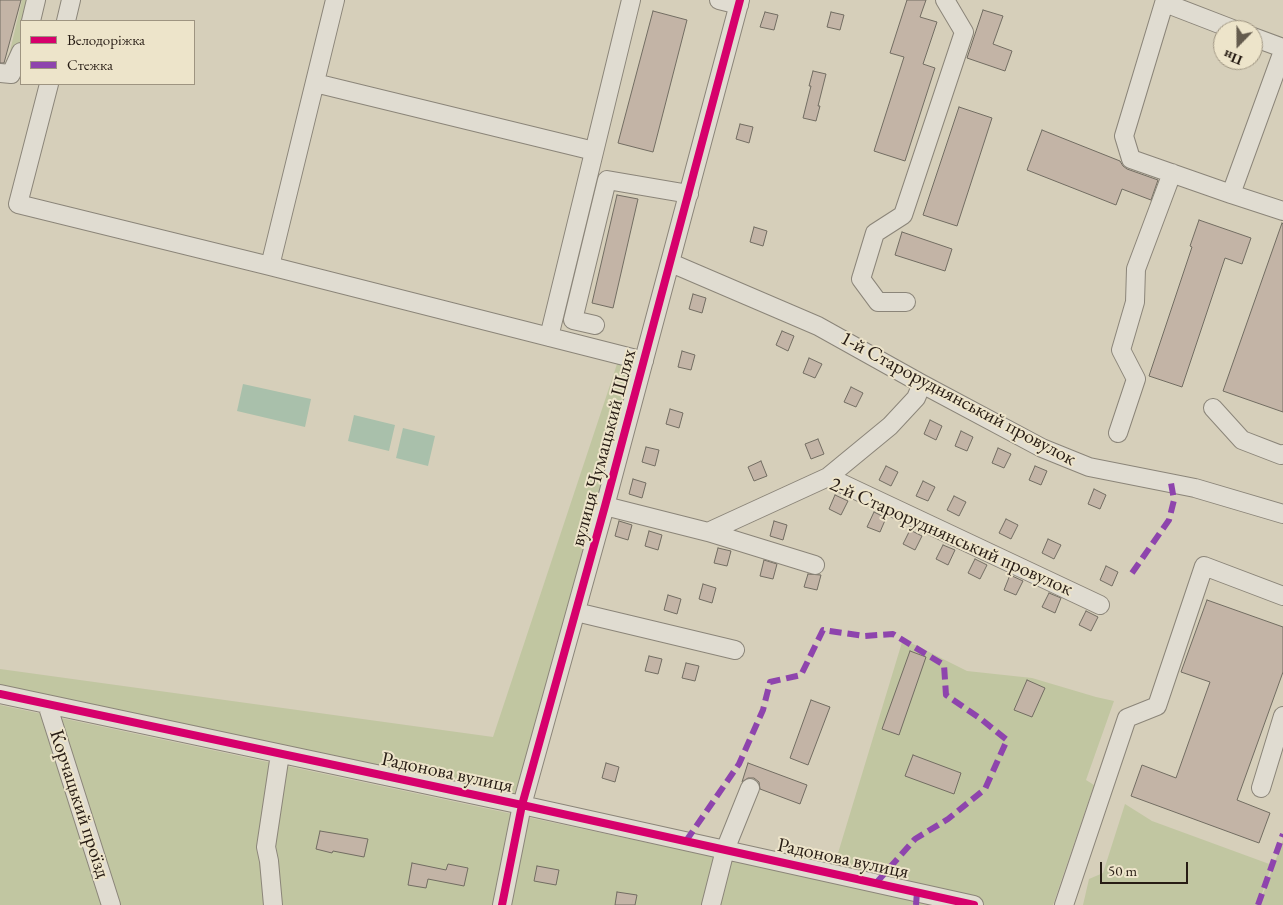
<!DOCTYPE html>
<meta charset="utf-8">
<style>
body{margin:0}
#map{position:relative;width:1283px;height:905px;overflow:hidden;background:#d6cfba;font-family:"EB Garamond",serif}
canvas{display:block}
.legend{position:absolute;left:20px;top:20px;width:175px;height:65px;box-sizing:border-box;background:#ede4ca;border:1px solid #9e9481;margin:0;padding:6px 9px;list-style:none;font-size:15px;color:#271c14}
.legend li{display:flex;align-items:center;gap:10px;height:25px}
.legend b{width:25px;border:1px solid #9e9481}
.north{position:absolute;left:1213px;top:20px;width:50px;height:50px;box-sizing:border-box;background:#ede4ca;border:1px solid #9e9481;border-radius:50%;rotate:202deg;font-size:14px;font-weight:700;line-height:20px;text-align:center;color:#271c14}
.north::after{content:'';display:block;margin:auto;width:18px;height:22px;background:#645b4e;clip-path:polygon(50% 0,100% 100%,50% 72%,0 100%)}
.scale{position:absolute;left:1100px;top:862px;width:88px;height:22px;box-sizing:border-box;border:2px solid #271c14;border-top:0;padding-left:6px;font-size:15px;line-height:18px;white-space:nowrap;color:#271c14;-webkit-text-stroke:4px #ede4ca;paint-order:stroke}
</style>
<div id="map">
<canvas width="1283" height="905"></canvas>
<ul class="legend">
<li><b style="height:6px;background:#d6006c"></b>Велодоріжка</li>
<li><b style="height:6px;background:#8e44ad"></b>Стежка</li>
</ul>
<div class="north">Пн</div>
<div class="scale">50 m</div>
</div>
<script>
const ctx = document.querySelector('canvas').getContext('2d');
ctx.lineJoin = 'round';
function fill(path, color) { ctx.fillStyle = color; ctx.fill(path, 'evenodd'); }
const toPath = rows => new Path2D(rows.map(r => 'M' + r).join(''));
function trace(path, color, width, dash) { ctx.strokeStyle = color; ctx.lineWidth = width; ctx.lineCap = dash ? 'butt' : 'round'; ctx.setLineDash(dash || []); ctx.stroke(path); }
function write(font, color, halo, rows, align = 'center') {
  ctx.font = font + ' "EB Garamond",serif'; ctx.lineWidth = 4; ctx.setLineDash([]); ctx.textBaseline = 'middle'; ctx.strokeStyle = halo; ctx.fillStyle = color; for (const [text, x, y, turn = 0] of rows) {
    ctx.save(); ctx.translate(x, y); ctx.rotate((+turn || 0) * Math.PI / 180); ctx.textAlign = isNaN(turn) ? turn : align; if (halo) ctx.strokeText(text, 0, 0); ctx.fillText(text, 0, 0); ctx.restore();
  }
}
const green = toPath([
 [22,0,33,0,28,21,21,21,21,41,12,66,6,68],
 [620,355,644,361,522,805,0,694,0,669,493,737],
 [903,639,967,671,1032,678,1096,697,1114,701,1086,780,1094,785,1053,905,973,905,832,873],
 [0,705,917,900,947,905,0,905],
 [1125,804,1152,821,1272,865,1258,905,1083,905,1089,879,1103,873],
 [1283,840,1283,905,1259,905]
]);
const water = toPath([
 [243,384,311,399,305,427,237,411],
 [354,415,395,425,389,451,348,441],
 [403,428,435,436,428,466,396,458]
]);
const building = toPath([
 [0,0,21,0,4,63,0,63,0,0],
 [907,0,926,0,920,17,937,22,923,64,935,68,905,161,874,151,904,57,890,53,907,0],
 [983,10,1003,16,993,44,1012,51,1005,71,967,58,983,10],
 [653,11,687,20,653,152,618,143,653,11],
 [765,12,778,15,774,30,760,27,765,12],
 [831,12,844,15,840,30,827,27,831,12],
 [813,71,826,74,818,106,820,106,816,121,803,118,811,86,809,86,813,71],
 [959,107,992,118,957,226,923,215,959,107],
 [740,124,753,127,749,143,736,139,740,124],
 [1042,130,1120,161,1123,166,1127,169,1158,180,1151,200,1122,189,1116,205,1027,170,1042,130],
 [617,195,638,199,613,308,592,303,617,195],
 [1199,220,1251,238,1242,264,1225,258,1182,387,1149,376,1192,247,1190,246,1199,220],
 [1282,223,1283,224,1283,412,1223,391,1282,223],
 [754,227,767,231,763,246,750,242,754,227],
 [902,232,952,249,945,271,895,255,902,232],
 [693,294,706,298,702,313,689,309,693,294],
 [782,331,794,336,788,351,776,345,782,331],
 [682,351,695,355,691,370,678,367,682,351],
 [809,358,822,364,815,378,803,373,809,358],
 [851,387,863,393,856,407,844,402,851,387],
 [670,409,683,413,679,428,666,424,670,409],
 [930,420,942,426,936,440,924,434,930,420],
 [961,431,973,437,967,451,955,446,961,431],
 [818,439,824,454,811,459,805,444,818,439],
 [646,447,659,450,655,466,642,462,646,447],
 [998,448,1011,454,1004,468,992,463,998,448],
 [761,461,767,476,754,481,748,467,761,461],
 [886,466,898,472,891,486,879,480,886,466],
 [1035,466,1047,471,1041,485,1029,480,1035,466],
 [633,479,646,483,642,498,629,494,633,479],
 [923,481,935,487,928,501,916,496,923,481],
 [1094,489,1106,495,1100,509,1088,504,1094,489],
 [835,495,848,501,841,515,829,509,835,495],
 [954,496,966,502,959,516,947,510,954,496],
 [874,512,886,518,880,532,867,527,874,512],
 [1006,519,1018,525,1011,539,999,533,1006,519],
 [619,521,632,525,628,540,615,536,619,521],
 [774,521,787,525,783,540,770,536,774,521],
 [910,530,922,536,915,550,903,544,910,530],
 [649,531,662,535,658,550,645,546,649,531],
 [1048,539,1061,545,1054,559,1042,553,1048,539],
 [943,545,955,550,948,565,936,559,943,545],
 [718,548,731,551,727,566,714,563,718,548],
 [975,559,987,565,980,579,968,573,975,559],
 [764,560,777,564,773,579,760,576,764,560],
 [1106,566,1118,572,1112,586,1100,580,1106,566],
 [808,574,821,575,817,590,804,587,808,574],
 [1010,575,1023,581,1016,595,1004,590,1010,575],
 [703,584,716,588,712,603,699,599,703,584],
 [1049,593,1061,598,1055,613,1042,607,1049,593],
 [668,595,681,599,677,614,664,610,668,595],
 [1207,600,1283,627,1283,672,1237,800,1270,813,1259,843,1131,796,1142,765,1176,778,1210,682,1181,672,1207,600],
 [1086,611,1098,617,1091,631,1079,625,1086,611],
 [910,651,926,657,899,735,882,729,910,651],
 [649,656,662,659,658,674,645,671,649,656],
 [686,663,699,666,695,681,682,678,686,663],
 [1027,680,1045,688,1032,717,1014,710,1027,680],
 [811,700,830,707,808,765,790,758,811,700],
 [913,755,961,773,954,794,905,776,913,755],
 [606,763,619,767,615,782,602,778,606,763],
 [748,763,807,785,800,804,760,789,759,782,754,778,748,778,742,782,748,763],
 [320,831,368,839,364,857,333,851,332,853,316,849,320,831],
 [412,863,446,870,448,864,468,868,464,886,428,879,426,888,408,885,412,863],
 [537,866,559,870,556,885,534,881,537,866],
 [617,892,637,895,635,905,615,905,617,892]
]);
const minor = toPath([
 [335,0,270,266,644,361],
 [719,0,739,5],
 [1165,0,1124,136,1131,159,1231,194,1283,51],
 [1165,3,1235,30],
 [31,21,36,0],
 [66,21,71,0],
 [1253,37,1283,48],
 [0,73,11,74,21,52],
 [315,83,594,151],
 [49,84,18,204,270,266],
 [1231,194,1283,211],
 [671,263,818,326,922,384,1042,448,1089,467,1195,488,1283,514],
 [906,302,878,302,861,279,875,233,903,215,964,32,945,0],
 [595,325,573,320,607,180,689,194],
 [549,337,631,0],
 [1213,408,1242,440,1281,455,1283,454],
 [1118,433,1136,379,1121,350,1135,302,1136,269,1172,173],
 [828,477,890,426,916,398,922,384],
 [605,506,708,532,828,477,1100,605],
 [708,532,815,565],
 [576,612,735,650],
 [0,694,522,805,974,905],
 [47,704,111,905],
 [1261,788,1283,716],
 [273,905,269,861,266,847,280,754],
 [502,905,522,805,605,506,740,0],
 [711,905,725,850,750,788],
 [1064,905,1127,718,1157,706,1204,566,1283,596]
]);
const quiet = toPath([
 [1132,573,1169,520,1174,500,1171,483],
 [686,841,739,764,763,710,770,682,801,675,823,630,864,636,893,634,944,665,946,695,981,719,1007,740,985,789,948,819,915,839,876,883],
 [916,905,917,892],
 [1258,905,1283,834]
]);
const cycleway = toPath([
 [0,694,522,805,974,905],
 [502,905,522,805,605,506,740,0]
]);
const streetNames = [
 ["1-й Староруднянський провулок",958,399,28],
 ["вулиця Чумацький Шлях",604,448,-75],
 ["2-й Староруднянський провулок",951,537,24],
 ["Радонова вулиця",447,773,12],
 ["Корчацький проїзд",79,804,72],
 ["Радонова вулиця",843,859,12]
];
fill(green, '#c1c6a1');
fill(water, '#a9c0ab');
fill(building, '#c3b4a6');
trace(building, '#726d62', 1);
trace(minor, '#8b8579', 20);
trace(minor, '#e0dcd1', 18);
trace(quiet, '#8e44ad', 6, [12, 6]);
trace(cycleway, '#d6006c', 8);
write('20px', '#271c14', '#ede4ca', streetNames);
</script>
